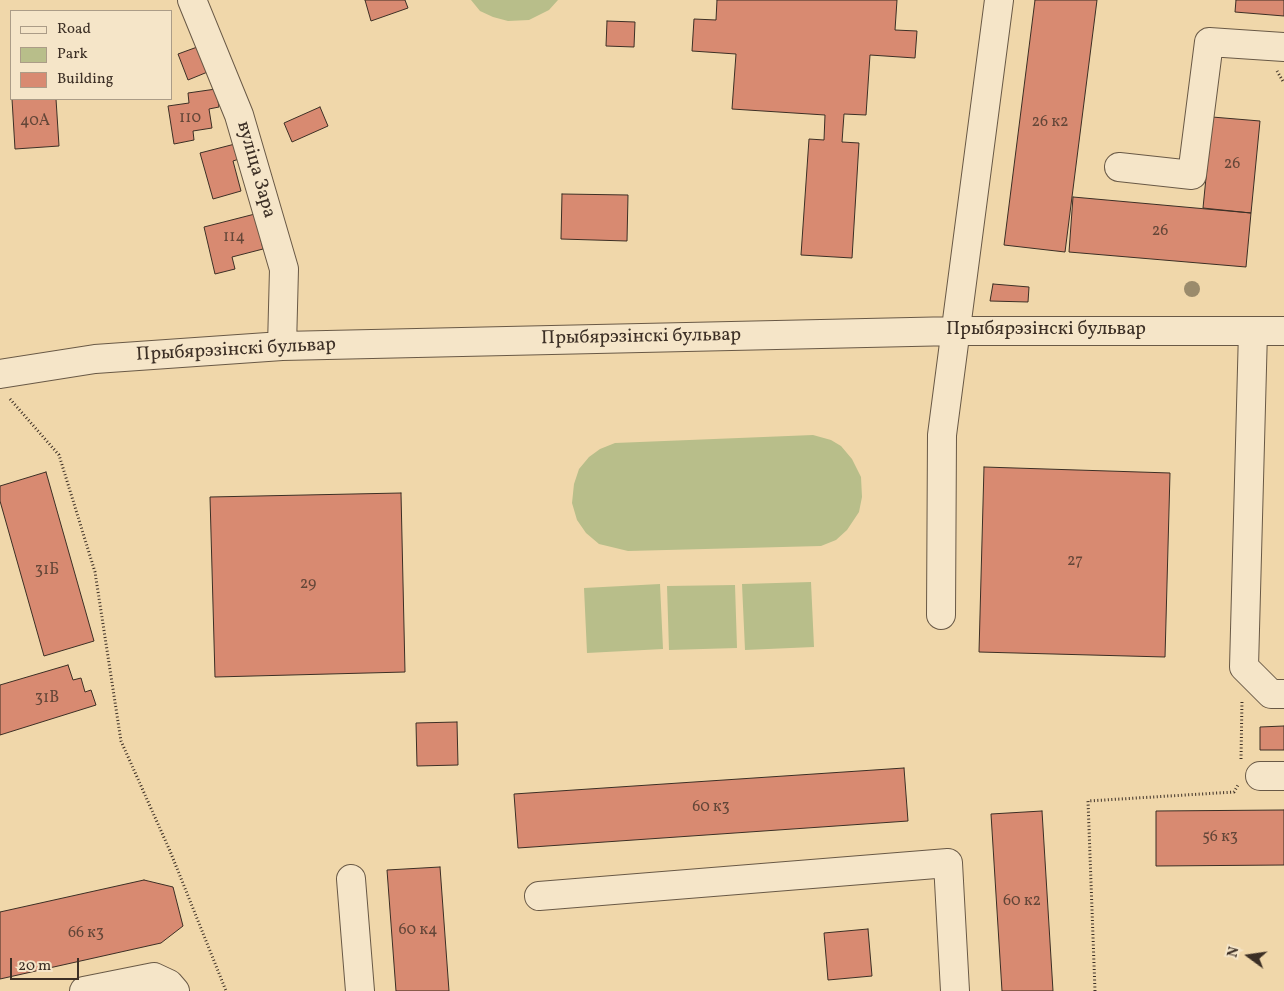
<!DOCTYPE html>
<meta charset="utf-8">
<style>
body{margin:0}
#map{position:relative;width:1284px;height:991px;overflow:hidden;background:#f0d7aa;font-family:Vollkorn,serif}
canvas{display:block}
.legend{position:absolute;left:10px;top:10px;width:162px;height:90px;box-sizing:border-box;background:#f5e5c8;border:1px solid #ab9c87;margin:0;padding:6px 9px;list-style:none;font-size:15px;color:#3c2f25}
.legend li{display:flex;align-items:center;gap:10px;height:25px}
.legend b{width:25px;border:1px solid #ab9c87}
.north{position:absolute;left:1224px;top:931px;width:50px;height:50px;-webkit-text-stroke:4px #f5e5c8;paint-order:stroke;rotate:284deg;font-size:14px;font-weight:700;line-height:20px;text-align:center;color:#3c2f25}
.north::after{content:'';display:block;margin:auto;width:18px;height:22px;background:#3c2f25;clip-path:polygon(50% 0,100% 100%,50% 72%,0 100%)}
.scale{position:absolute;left:10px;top:958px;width:69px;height:22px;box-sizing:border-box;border:2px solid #3c2f25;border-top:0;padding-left:6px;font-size:15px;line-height:18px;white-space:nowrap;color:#3c2f25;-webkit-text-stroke:4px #f5e5c8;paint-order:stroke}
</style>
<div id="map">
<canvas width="1284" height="991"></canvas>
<ul class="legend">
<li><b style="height:6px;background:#f5e5c8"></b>Road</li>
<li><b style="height:14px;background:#b8be8a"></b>Park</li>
<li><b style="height:14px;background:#d88a71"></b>Building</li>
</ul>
<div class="north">N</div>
<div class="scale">20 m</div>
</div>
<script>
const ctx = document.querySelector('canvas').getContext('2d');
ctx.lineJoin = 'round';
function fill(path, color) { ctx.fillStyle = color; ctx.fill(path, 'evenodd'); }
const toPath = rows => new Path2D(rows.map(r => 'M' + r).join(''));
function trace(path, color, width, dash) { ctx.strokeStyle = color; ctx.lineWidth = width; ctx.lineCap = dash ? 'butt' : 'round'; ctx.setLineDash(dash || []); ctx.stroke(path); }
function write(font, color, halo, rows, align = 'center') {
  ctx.font = font + ' Vollkorn,serif'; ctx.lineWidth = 4; ctx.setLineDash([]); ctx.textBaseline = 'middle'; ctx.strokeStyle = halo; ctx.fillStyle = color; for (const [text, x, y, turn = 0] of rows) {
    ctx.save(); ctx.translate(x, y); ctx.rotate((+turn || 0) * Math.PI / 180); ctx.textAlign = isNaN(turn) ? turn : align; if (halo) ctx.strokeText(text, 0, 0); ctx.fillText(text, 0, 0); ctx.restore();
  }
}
const green = toPath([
 [471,0,558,0,549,10,529,20,508,21,493,17,480,11],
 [813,435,831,440,841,446,852,459,861,477,862,497,859,512,847,530,836,540,821,546,628,551,599,544,586,533,577,520,572,503,574,484,579,469,589,457,600,449,615,443],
 [811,582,814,647,745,650,742,584],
 [660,584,663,649,587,653,584,588],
 [735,585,737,648,669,650,667,586]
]);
const building = toPath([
 [365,0,405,0,408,8,371,21,365,0],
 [717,0,897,0,895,30,917,31,915,58,870,55,866,115,844,114,842,142,859,143,852,258,801,255,809,139,824,140,825,115,732,109,736,54,692,51,694,19,716,20,717,0],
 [1035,0,1097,0,1065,252,1004,245,1035,0],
 [1236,0,1284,0,1284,16,1235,12,1236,0],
 [607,21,635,22,634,47,606,46,607,21],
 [200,46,210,71,188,80,178,54,200,46],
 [216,89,219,107,209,109,212,128,193,131,194,140,174,144,168,106,189,103,188,93,216,89],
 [12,99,56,99,59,146,15,149,12,99],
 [320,107,328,126,292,142,284,123,320,107],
 [1212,117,1260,121,1251,213,1203,208,1212,117],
 [235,144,239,159,233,161,241,191,213,199,200,153,235,144],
 [562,194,628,195,627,241,561,239,562,194],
 [1073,197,1251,213,1246,267,1069,252,1073,197],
 [255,214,263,249,232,257,235,269,215,274,204,227,255,214],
 [993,284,1029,287,1028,302,990,301,993,284],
 [984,467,1170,473,1165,657,979,652,984,467],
 [46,472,94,641,44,656,0,501,0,486,46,472],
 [401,493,405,672,215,677,210,497,401,493],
 [68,665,73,680,81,678,85,692,91,690,96,705,0,735,0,685,68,665],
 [457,722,458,765,417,766,416,723,457,722],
 [1284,726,1284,750,1260,750,1260,727,1284,726],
 [904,768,908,821,518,848,514,794,904,768],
 [1284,810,1284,865,1156,866,1156,811,1284,810],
 [1042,811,1053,991,1002,991,991,814,1042,811],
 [440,867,449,991,396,991,387,870,440,867],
 [144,880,173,887,183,926,161,943,0,979,0,912,144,880],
 [868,929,872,976,828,980,824,933,868,929]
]);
const path = toPath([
 [1277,71,1284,83],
 [10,399,59,455,95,572,121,741,170,851,226,991],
 [1241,759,1242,700],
 [1095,991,1088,801,1234,792,1238,785]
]);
const minor = toPath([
 [192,0,239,115,284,269,282,346],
 [1119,167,1192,175,1209,42,1284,47],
 [1253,331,1244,667,1271,694,1284,694],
 [0,374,95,359,282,346,956,331,1284,331],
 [941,615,942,435,999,0],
 [1260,776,1284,776],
 [351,879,360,991],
 [539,896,948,863,955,991],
 [84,991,154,977,169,984,175,991]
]);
const trees = [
 [1192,289]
];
const numberNames = [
 ["110",190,119],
 ["40А",35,122],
 ["26 к2",1050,123],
 ["26",1232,165],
 ["26",1160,232],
 ["114",234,238],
 ["27",1075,562],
 ["31Б",47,571],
 ["29",308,585],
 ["31В",47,699],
 ["60 к3",711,808],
 ["56 к3",1220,838],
 ["60 к2",1022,902],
 ["60 к4",418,931],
 ["66 к3",86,934]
];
const streetNames = [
 ["вуліца Зара",255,170,74],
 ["Прыбярэзінскі бульвар",1046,331],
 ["Прыбярэзінскі бульвар",641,338,-1],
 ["Прыбярэзінскі бульвар",236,351,-3]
];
fill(green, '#b8be8a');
fill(building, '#d88a71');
trace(building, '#3c2f25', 1);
trace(minor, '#695946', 30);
trace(path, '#3c2f25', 3, [1, 2.5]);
trace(minor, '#f5e5c8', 28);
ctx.fillStyle = '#9b8b6c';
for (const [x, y] of trees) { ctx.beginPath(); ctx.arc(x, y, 8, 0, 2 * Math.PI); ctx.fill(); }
write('16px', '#634638', null, numberNames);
write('19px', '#3c2f25', '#f5e5c8', streetNames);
</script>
